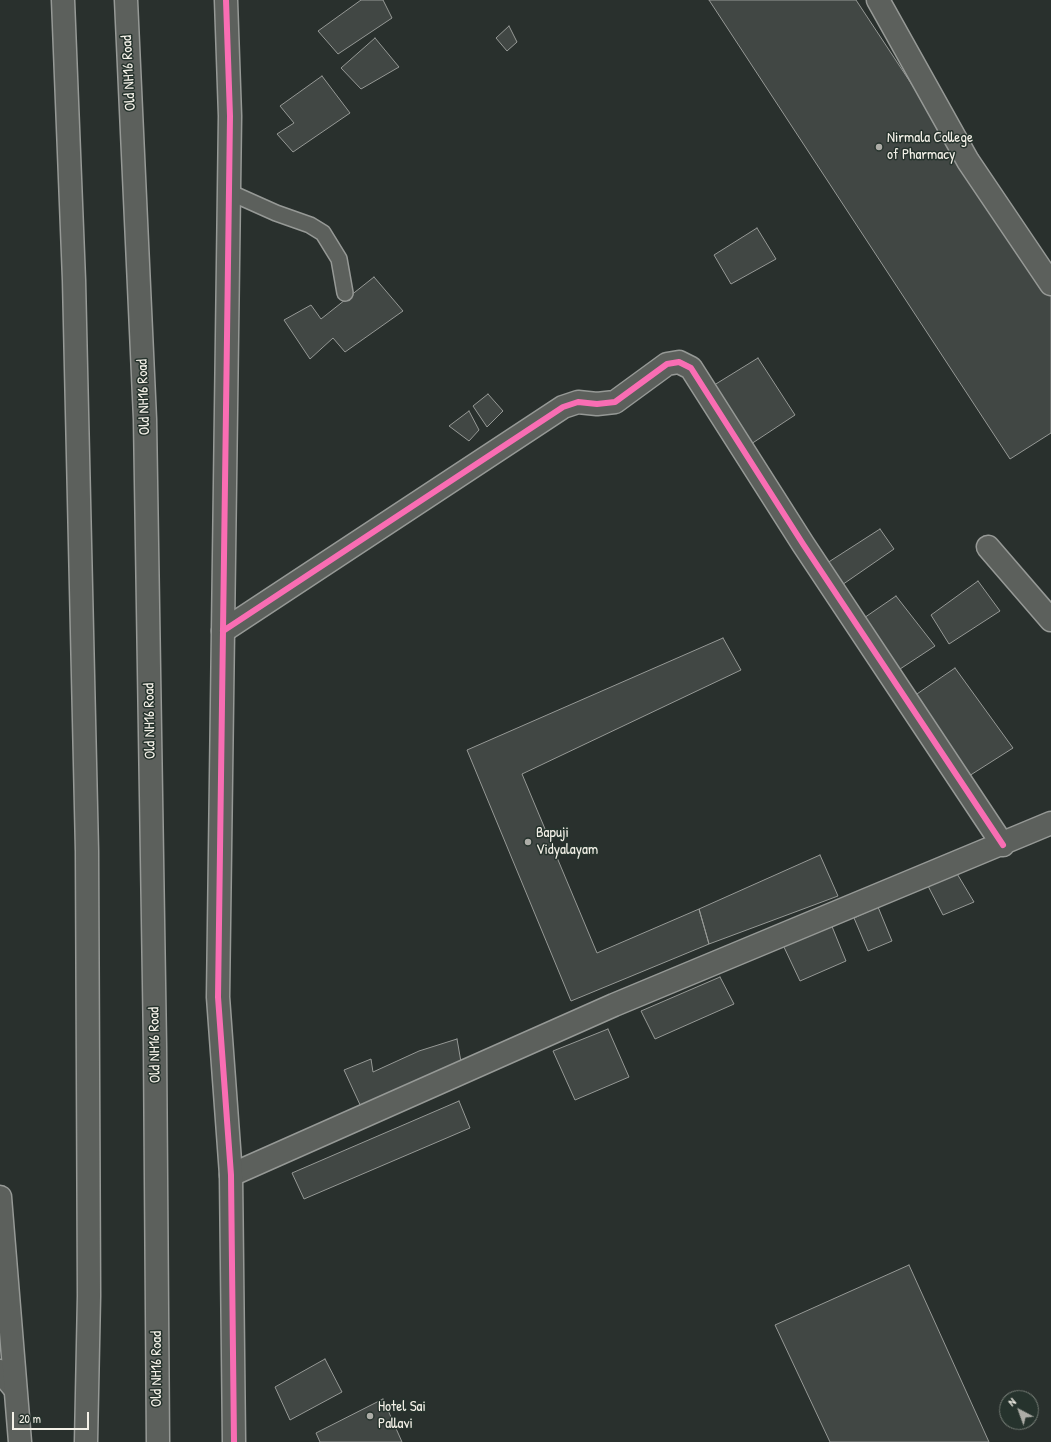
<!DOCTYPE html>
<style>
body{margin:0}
#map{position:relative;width:1051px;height:1442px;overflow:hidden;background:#29302d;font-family:"Patrick Hand",sans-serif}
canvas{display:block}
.north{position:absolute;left:999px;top:1390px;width:40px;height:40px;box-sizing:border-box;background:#26332d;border:1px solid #787f78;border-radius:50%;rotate:319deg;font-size:11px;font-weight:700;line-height:16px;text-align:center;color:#f4f1e8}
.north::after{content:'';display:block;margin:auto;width:14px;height:18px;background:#adada7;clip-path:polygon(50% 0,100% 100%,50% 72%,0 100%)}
.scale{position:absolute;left:12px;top:1412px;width:77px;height:18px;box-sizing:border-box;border:2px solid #f4f1e8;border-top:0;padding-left:5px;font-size:12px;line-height:14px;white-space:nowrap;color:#f4f1e8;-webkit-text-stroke:3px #26332d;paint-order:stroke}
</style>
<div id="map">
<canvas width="1051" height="1442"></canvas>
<div class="north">N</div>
<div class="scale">20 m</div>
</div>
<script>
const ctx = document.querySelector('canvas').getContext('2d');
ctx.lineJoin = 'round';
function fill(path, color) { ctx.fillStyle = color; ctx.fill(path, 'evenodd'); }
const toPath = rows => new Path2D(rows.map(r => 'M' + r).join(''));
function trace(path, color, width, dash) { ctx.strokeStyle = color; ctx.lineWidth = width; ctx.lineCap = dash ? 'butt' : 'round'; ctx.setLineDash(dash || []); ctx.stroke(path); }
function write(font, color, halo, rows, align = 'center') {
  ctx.font = font + ' "Patrick Hand",sans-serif'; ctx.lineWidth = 3; ctx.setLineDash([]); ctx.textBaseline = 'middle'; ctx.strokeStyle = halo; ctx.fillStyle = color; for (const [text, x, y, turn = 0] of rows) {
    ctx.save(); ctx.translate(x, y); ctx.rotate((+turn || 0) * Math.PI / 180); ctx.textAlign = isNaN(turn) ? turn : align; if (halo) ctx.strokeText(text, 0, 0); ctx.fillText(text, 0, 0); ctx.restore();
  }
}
const building = toPath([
 [361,0,383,0,392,18,338,54,318,31,361,0],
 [709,0,856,0,1051,295,1051,433,1010,459,709,0],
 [509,26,517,42,507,51,496,38,509,26],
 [375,38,399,67,361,89,341,68,375,38],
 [322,76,350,113,293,152,277,134,294,123,280,106,322,76],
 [757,228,776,259,731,284,714,255,757,228],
 [374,277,403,311,345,352,333,338,310,359,284,320,311,305,321,319,374,277],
 [758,358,795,415,748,446,711,387,758,358],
 [488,394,503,411,487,427,473,406,488,394],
 [469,411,479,430,469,441,449,426,469,411],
 [880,529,894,549,839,587,824,565,880,529],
 [978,581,1000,611,949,644,931,615,978,581],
 [896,596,935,646,897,671,861,620,896,596],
 [723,638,741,670,522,774,597,953,699,909,709,944,571,1001,467,750,723,638],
 [955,668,1013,748,969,776,914,696,955,668],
 [820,855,838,896,709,944,699,909,820,855],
 [956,872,974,902,943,915,928,886,956,872],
 [878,907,892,941,868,951,854,918,878,907],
 [831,924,846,961,800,981,783,945,831,924],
 [720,977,734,1004,655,1039,641,1011,720,977],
 [608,1029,629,1077,575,1100,553,1051,608,1029],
 [457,1039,461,1062,362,1109,344,1070,371,1059,373,1072,419,1051,457,1039],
 [459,1101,470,1128,304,1199,292,1173,459,1101],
 [909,1265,989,1442,830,1442,775,1325,909,1265],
 [325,1359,342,1392,290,1420,275,1387,325,1359],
 [383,1399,402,1442,320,1442,316,1433,383,1399]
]);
const lane = toPath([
 [229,192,276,213,310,225,323,233,339,259,345,293]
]);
const street = toPath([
 [878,0,968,161,1051,284],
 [988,547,1051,620],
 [223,631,563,407,578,402,597,404,615,402,667,364,679,362,691,368,803,544,1003,845],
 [231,1175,614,1005,1051,823],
 [0,1371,15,1389]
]);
const secondary = toPath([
 [226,0,230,116,218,997,231,1175,234,1442],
 [0,1197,20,1442]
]);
const primary = toPath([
 [63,0,74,280,87,851,89,1296,86,1442],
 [126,0,145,419,155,1046,158,1442]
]);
const cycleway = toPath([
 [226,0,230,116,218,997,231,1175,234,1442],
 [223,631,563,407,578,402,597,404,615,402,667,364,679,362,691,368,803,544,1003,845]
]);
const markers = [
 [879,147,4,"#adada7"],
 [528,842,4,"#adada7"],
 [370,1416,4,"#adada7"]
];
const streetNames = [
 ["Old NH16 Road",129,73,-93],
 ["Old NH16 Road",144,397,-92],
 ["Old NH16 Road",150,721,-91],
 ["Old NH16 Road",155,1045,-91],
 ["Old NH16 Road",157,1369,-90]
];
const poiNames = [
 ["Nirmala College",887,138],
 ["of Pharmacy",887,155],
 ["Bapuji",536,833],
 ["Vidyalayam",536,850],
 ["Hotel Sai",378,1407],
 ["Pallavi",378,1424]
];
fill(building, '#414744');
trace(building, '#969996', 1);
trace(lane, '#969996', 18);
trace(street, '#969996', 25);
trace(secondary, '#969996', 25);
trace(primary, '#969996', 25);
trace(lane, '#5c605c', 15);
trace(street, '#5c605c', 22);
trace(secondary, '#5c605c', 22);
trace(primary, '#5c605c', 22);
trace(cycleway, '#f96db3', 6);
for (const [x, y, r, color] of markers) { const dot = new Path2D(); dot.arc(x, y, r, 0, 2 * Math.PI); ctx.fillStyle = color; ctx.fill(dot); trace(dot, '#26332d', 1.5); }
write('15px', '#f4f1e8', '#26332d', streetNames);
write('15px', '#f4f1e8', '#26332d', poiNames, 'left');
</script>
